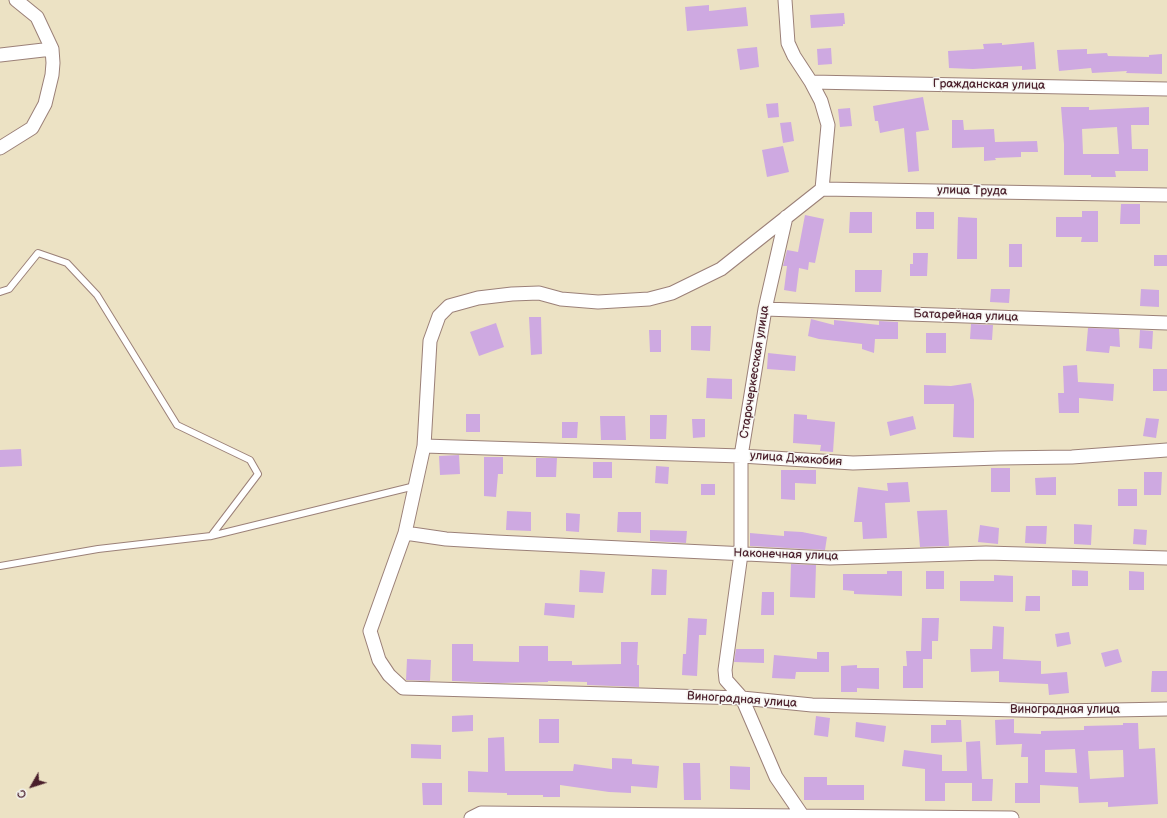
<!DOCTYPE html>
<meta charset="utf-8">
<style>
body{margin:0}
#map{position:relative;width:1167px;height:818px;overflow:hidden;background:#ece2c4;font-family:"Balsamiq Sans",sans-serif}
canvas{display:block}
.north{position:absolute;left:12px;top:766px;width:40px;height:40px;-webkit-text-stroke:3px #f6f6f2;paint-order:stroke;rotate:231deg;font-size:11px;font-weight:700;line-height:16px;text-align:center;color:#4a1f2b}
.north::after{content:'';display:block;margin:auto;width:14px;height:18px;background:#4a1f2b;clip-path:polygon(50% 0,100% 100%,50% 72%,0 100%)}
</style>
<div id="map">
<canvas width="1167" height="818"></canvas>
<div class="north">С</div>
</div>
<script>
const ctx = document.querySelector('canvas').getContext('2d');
ctx.lineJoin = 'round';
function fill(path, color) { ctx.fillStyle = color; ctx.fill(path, 'evenodd'); }
const toPath = rows => new Path2D(rows.map(r => 'M' + r).join(''));
function trace(path, color, width, dash) { ctx.strokeStyle = color; ctx.lineWidth = width; ctx.lineCap = dash ? 'butt' : 'round'; ctx.setLineDash(dash || []); ctx.stroke(path); }
function write(font, color, halo, rows, align = 'center') {
  ctx.font = font + ' "Balsamiq Sans",sans-serif'; ctx.lineWidth = 3; ctx.setLineDash([]); ctx.textBaseline = 'middle'; ctx.strokeStyle = halo; ctx.fillStyle = color; for (const [text, x, y, turn = 0] of rows) {
    ctx.save(); ctx.translate(x, y); ctx.rotate((+turn || 0) * Math.PI / 180); ctx.textAlign = isNaN(turn) ? turn : align; if (halo) ctx.strokeText(text, 0, 0); ctx.fillText(text, 0, 0); ctx.restore();
  }
}
const building = toPath([
 [709,5,709,11,746,7,748,26,687,31,685,7],
 [844,13,845,24,843,24,843,26,811,28,810,15],
 [1034,42,1036,69,1022,70,1022,66,973,69,949,68,948,51,984,49,983,44,1002,43,1002,45],
 [757,47,759,67,740,70,737,49],
 [831,48,832,64,818,65,817,49],
 [1087,49,1087,54,1107,53,1108,56,1149,57,1149,55,1162,54,1162,74,1126,73,1127,71,1092,73,1091,68,1059,71,1057,50],
 [923,97,929,130,916,132,919,171,908,172,904,128,880,133,878,121,875,121,873,106],
 [778,103,779,117,768,118,766,104],
 [1061,107,1089,107,1089,110,1149,107,1149,125,1131,125,1132,149,1148,149,1148,171,1115,171,1116,177,1091,177,1091,175,1064,175,1064,144],
 [1117,127,1119,154,1083,154,1082,129],
 [850,108,852,126,840,127,838,109],
 [952,120,963,120,964,130,994,129,995,142,1037,141,1038,152,1021,152,1021,157,995,158,996,160,984,161,984,147,952,148],
 [791,122,794,141,783,143,780,123],
 [783,146,789,172,767,177,762,150],
 [1121,204,1140,204,1140,224,1120,224],
 [1082,211,1098,211,1098,242,1081,242,1082,237,1056,237,1056,217,1082,217],
 [850,212,872,212,872,233,849,233],
 [916,212,934,212,934,229,916,229],
 [805,215,824,219,815,263,809,262,808,270,799,268,796,292,784,290,787,266,783,266,787,250,798,252],
 [958,217,977,218,977,259,957,259],
 [1009,244,1022,244,1022,267,1009,267],
 [913,253,928,253,927,276,910,276,910,264,913,264],
 [1154,255,1167,255,1167,266,1154,266],
 [855,270,882,270,881,292,855,292],
 [991,289,1010,289,1009,303,990,302],
 [1141,289,1159,290,1159,307,1140,306],
 [529,317,541,317,542,354,531,355],
 [811,319,834,325,834,320,879,325,879,321,898,322,898,339,875,339,874,353,862,349,862,344,819,339,808,336],
 [496,323,504,347,479,356,470,332],
 [971,324,993,325,992,340,970,339],
 [691,326,711,326,710,351,691,350],
 [1088,328,1119,329,1120,347,1110,346,1109,353,1086,351],
 [649,330,661,330,661,352,650,352],
 [1140,330,1153,331,1152,349,1139,348],
 [926,333,946,333,946,353,926,353],
 [768,353,796,356,795,371,767,369],
 [1077,365,1078,382,1114,384,1113,401,1079,398,1079,413,1059,413,1058,393,1064,393,1063,366],
 [1153,369,1167,369,1167,391,1153,391],
 [707,378,732,379,732,399,706,398],
 [971,383,974,400,974,438,953,437,954,404,924,404,924,385,951,386],
 [466,414,480,414,480,432,466,432],
 [794,414,807,415,807,419,835,422,833,452,820,451,821,445,793,443],
 [650,415,667,415,666,439,650,439],
 [600,416,625,416,626,440,601,440],
 [913,416,916,429,890,436,887,422],
 [1146,418,1159,419,1156,438,1143,436],
 [692,419,705,419,705,437,693,438],
 [562,422,578,422,577,438,562,438],
 [21,449,22,466,0,467,0,450],
 [459,455,460,474,440,475,439,456],
 [484,457,503,457,503,474,498,474,496,497,484,496],
 [536,458,557,458,556,477,536,477],
 [593,462,612,462,612,478,593,478],
 [656,466,669,467,668,484,655,483],
 [991,468,1010,468,1010,492,991,492],
 [781,470,816,470,816,484,795,483,795,500,781,499],
 [1144,472,1162,472,1161,495,1144,495],
 [1056,477,1056,495,1036,495,1035,478],
 [908,482,910,502,885,503,887,538,863,539,862,522,854,522,858,487,888,491,887,483],
 [701,484,715,484,715,495,701,495],
 [1118,489,1137,489,1137,506,1118,506],
 [947,510,949,546,920,547,917,511],
 [507,511,531,512,531,531,506,530],
 [618,512,641,512,641,533,617,532],
 [566,513,580,514,579,532,566,531],
 [1074,524,1092,525,1091,545,1074,544],
 [980,525,999,528,998,544,978,542],
 [1026,526,1047,526,1046,544,1025,543],
 [1134,529,1147,530,1146,545,1133,544],
 [650,530,687,531,686,543,650,541],
 [784,531,802,532,827,537,825,550,750,546,750,533,784,536],
 [791,564,816,565,815,598,790,597],
 [652,569,667,570,666,595,651,595],
 [580,570,605,572,603,593,579,592],
 [1072,570,1088,571,1088,586,1072,586],
 [887,571,902,571,902,596,854,594,854,591,843,590,843,574,887,574],
 [926,571,944,571,944,589,926,589],
 [1129,571,1144,572,1144,590,1129,590],
 [994,575,1013,576,1013,602,960,601,960,581,994,581],
 [762,592,774,592,774,615,761,615],
 [1026,596,1040,596,1040,611,1025,611],
 [545,603,575,605,574,618,544,615],
 [688,618,707,619,706,635,699,635,697,676,682,675,683,654,686,654],
 [922,618,939,618,938,641,932,641,932,659,923,659,923,688,903,688,903,666,907,666,906,651,921,651],
 [993,626,1004,627,1003,659,1041,661,1041,674,1067,672,1069,693,1049,695,1048,684,999,682,999,671,971,672,970,649,992,649],
 [1069,632,1071,644,1057,647,1055,634],
 [621,642,638,642,637,665,639,665,639,687,587,685,587,682,548,681,548,682,498,683,452,681,452,644,473,644,473,661,519,662,519,646,548,646,548,661,572,661,572,665,621,664],
 [736,649,764,649,764,663,734,662],
 [1118,649,1122,662,1105,667,1101,653],
 [817,652,829,652,829,672,796,672,795,679,772,678,774,655,817,659],
 [407,659,431,660,430,681,406,680],
 [857,665,857,668,879,668,879,689,857,688,857,692,841,692,841,666],
 [1152,671,1167,671,1167,692,1151,692],
 [473,715,473,731,452,732,452,716],
 [816,716,830,718,828,737,814,735],
 [539,719,559,719,559,743,539,743],
 [1014,719,1014,733,1041,734,1041,731,1084,730,1084,726,1123,725,1123,723,1138,723,1139,749,1155,748,1158,804,1108,807,1108,802,1079,803,1078,787,1040,785,1040,803,1015,803,1015,783,1028,783,1028,757,1021,757,1022,744,996,745,995,720],
 [1075,749,1077,773,1045,772,1045,750],
 [1123,750,1124,777,1090,779,1088,751],
 [946,720,961,720,962,742,931,743,931,725,946,725],
 [856,722,886,726,884,742,855,737],
 [504,737,505,771,573,771,574,764,612,769,612,758,632,759,632,764,659,766,657,788,631,786,631,793,609,792,560,785,560,797,543,797,543,795,507,795,507,793,468,792,468,771,488,772,488,738],
 [980,741,982,779,993,779,992,801,972,801,972,783,945,783,945,801,925,801,925,769,902,766,904,750,942,755,942,771,967,771,966,742],
 [411,744,441,745,441,759,411,758],
 [683,763,700,763,701,800,684,800],
 [730,766,750,767,750,790,730,789],
 [804,777,827,777,827,785,864,785,864,800,804,800],
 [422,783,442,783,442,805,423,805]
]);
const service = toPath([
 [0,292,9,289,38,253,67,263,97,295,177,425,250,460,258,474,211,536],
 [0,566,98,549,211,536,415,486]
]);
const minor = toPath([
 [785,0,788,43,794,56,811,82,821,101,828,125,822,189],
 [0,55,52,49],
 [811,82,1167,89],
 [0,148,32,128,45,104,52,75,53,63,52,49,37,17,16,0],
 [1167,195,822,189,721,269,672,293,649,299,598,302,561,299,539,293,512,294,478,298,449,306,439,316,430,341,424,446,405,533,370,631,379,660,389,675,403,688,742,698,812,705,1059,711,1167,709],
 [786,217,765,309,741,456,741,554,725,670,726,680,742,698,776,777,804,818],
 [765,309,1167,323],
 [424,446,741,456,853,463,998,458,1072,457,1167,450],
 [405,533,446,539,496,542,830,558,986,553,1167,558],
 [471,818,481,813,1012,818]
]);
const streetNames = [
 ["Гражданская улица",989,85,1],
 ["улица Труда",972,191,1],
 ["Батарейная улица",966,316,2],
 ["Старочеркесская улица",755,372,-81],
 ["улица Джакобия",796,459,4],
 ["Наконечная улица",786,555,2],
 ["Виноградная улица",742,700,4],
 ["Виноградная улица",1065,710]
];
fill(building, '#cea9e1');
trace(service, '#9b8078', 8);
trace(minor, '#9b8078', 15);
trace(service, '#fff', 6);
trace(minor, '#fff', 13);
write('12px', '#4a1f2b', '#f6f6f2', streetNames);
</script>
